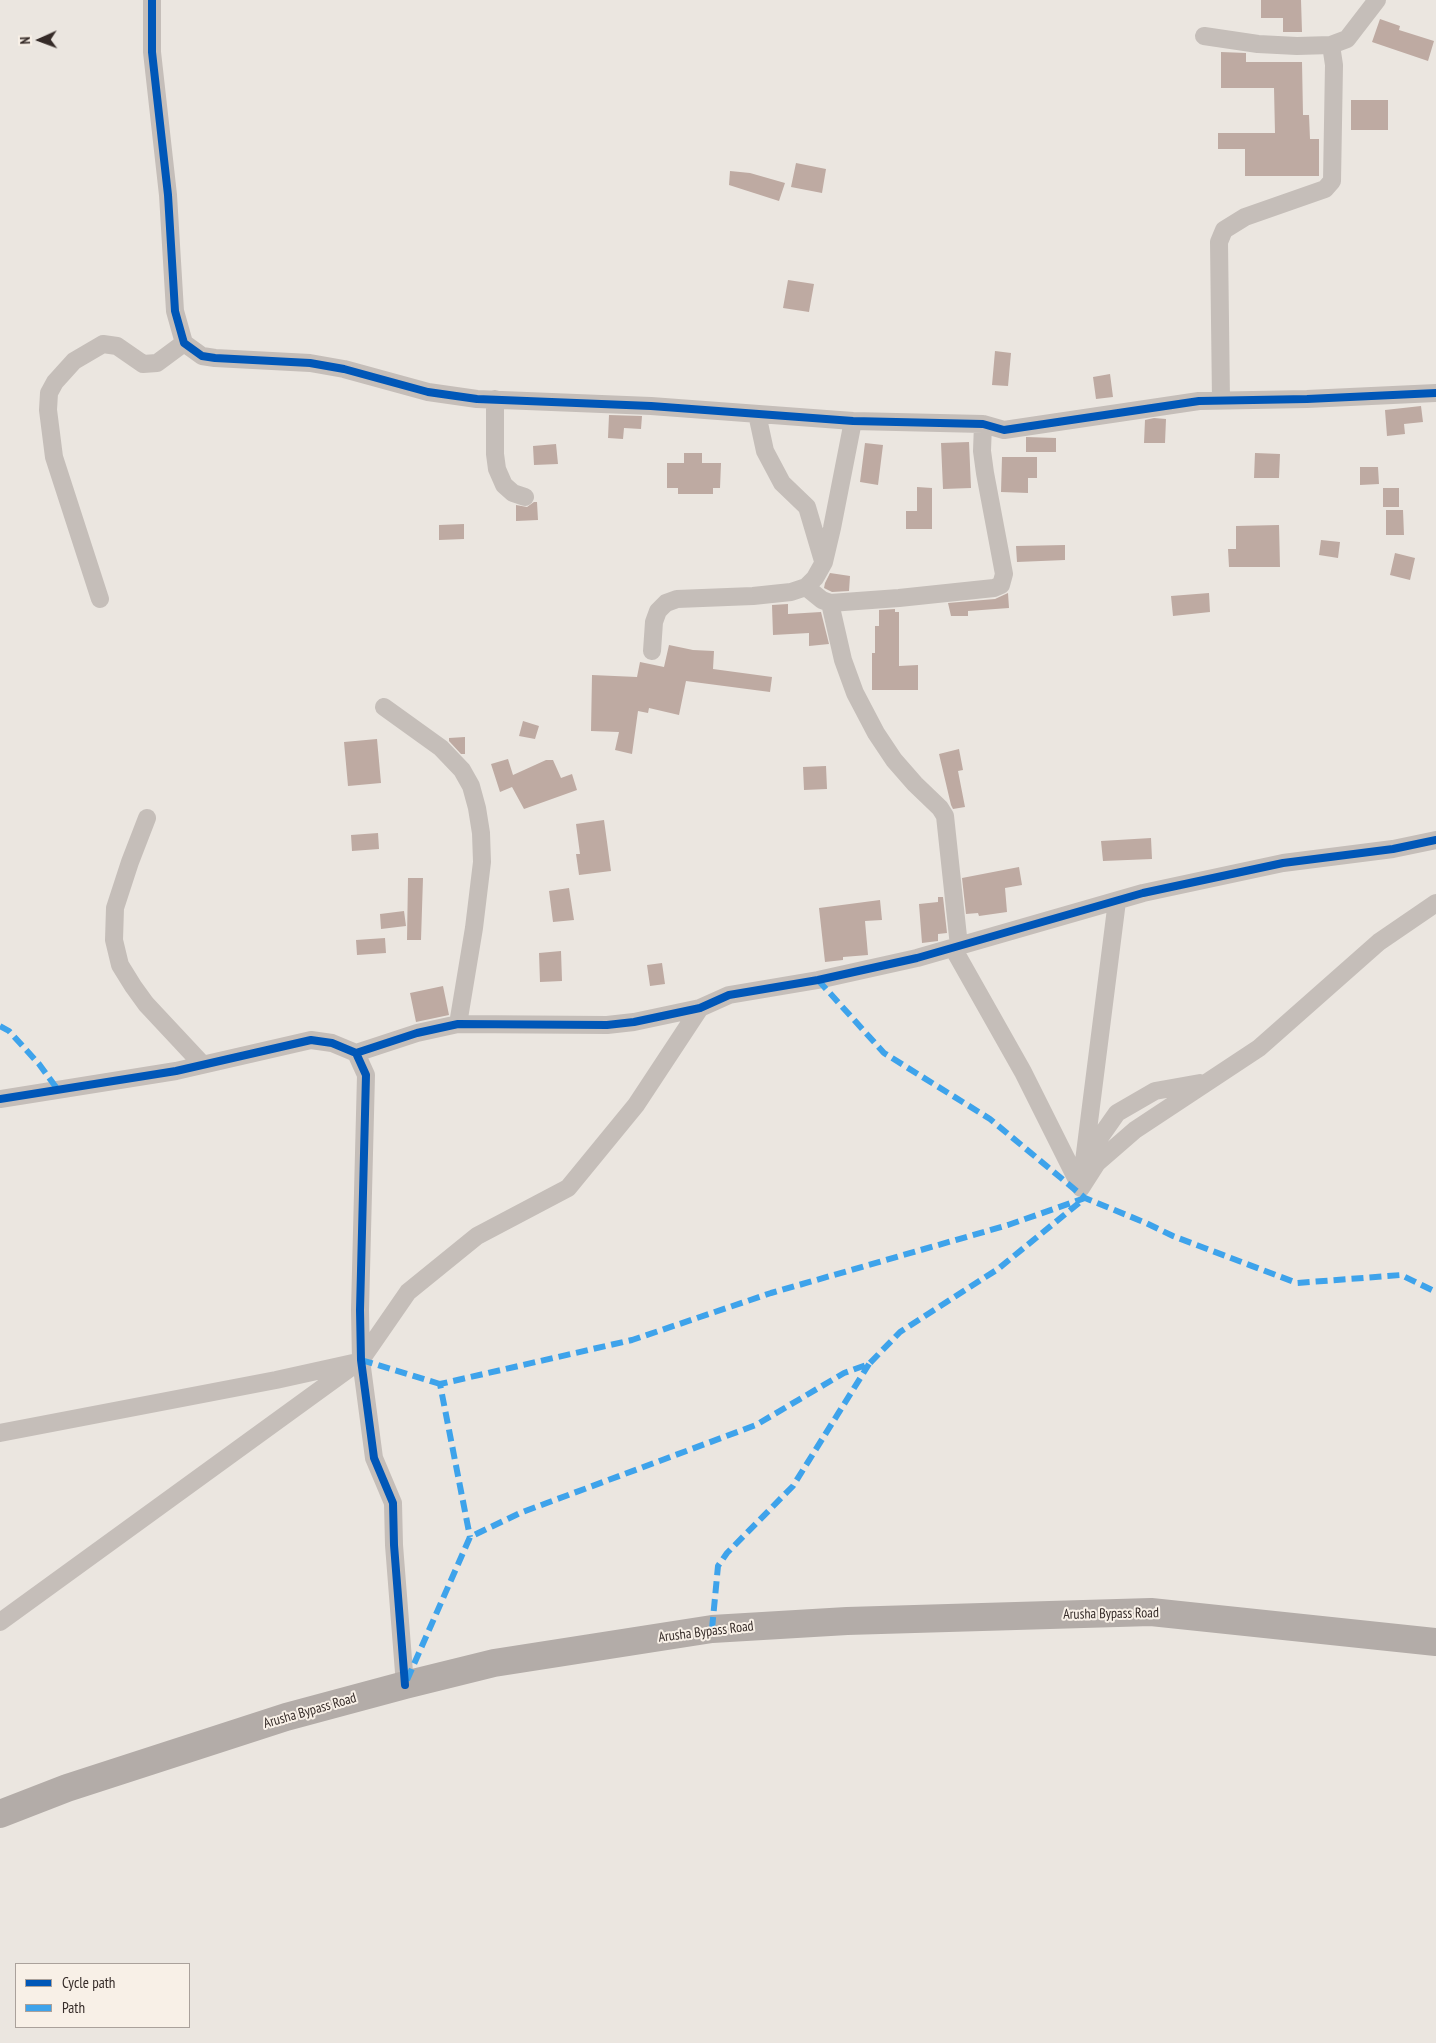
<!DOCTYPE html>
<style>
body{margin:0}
#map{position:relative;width:1436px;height:2043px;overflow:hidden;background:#ebe6e0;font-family:"PT Sans Narrow",sans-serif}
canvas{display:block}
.legend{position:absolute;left:15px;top:1963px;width:175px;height:65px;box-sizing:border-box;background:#f8f0e7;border:1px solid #aaa19b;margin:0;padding:6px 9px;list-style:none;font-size:15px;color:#352b28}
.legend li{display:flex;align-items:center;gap:10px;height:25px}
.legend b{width:25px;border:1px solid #aaa19b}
.north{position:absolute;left:15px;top:15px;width:50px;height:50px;-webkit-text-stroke:4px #f8f0e7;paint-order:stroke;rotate:268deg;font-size:14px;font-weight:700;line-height:20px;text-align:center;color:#352b28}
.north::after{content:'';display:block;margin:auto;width:18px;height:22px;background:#352b28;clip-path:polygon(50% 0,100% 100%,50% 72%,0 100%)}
</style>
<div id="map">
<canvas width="1436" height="2043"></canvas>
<ul class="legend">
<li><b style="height:6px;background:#0057b8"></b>Cycle path</li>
<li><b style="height:6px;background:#3ea3eb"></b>Path</li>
</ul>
<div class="north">N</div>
</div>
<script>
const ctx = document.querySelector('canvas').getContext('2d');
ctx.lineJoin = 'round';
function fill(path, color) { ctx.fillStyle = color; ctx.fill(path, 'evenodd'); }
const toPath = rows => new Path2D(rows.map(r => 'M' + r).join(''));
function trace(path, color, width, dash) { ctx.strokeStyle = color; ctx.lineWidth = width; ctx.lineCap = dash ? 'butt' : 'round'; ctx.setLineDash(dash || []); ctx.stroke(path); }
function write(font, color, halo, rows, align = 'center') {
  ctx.font = font + ' "PT Sans Narrow",sans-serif'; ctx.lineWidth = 4; ctx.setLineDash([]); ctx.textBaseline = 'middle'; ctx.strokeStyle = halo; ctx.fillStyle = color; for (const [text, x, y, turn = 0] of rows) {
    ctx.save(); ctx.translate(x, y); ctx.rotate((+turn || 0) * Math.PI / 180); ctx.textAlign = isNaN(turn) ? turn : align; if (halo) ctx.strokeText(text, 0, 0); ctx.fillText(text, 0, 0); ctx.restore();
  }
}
const building = toPath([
 [1261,0,1301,0,1302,32,1283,32,1283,18,1261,18],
 [1380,19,1400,26,1399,30,1434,41,1428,61,1372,42],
 [1221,52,1246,53,1246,62,1302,62,1303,115,1309,115,1310,139,1319,139,1319,176,1245,176,1245,149,1218,149,1218,133,1275,133,1274,88,1221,88],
 [1351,100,1388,100,1388,130,1351,130],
 [796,163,826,169,822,193,791,187],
 [730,171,750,173,785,183,779,201,729,185],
 [788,280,814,284,809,312,783,308],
 [995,351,1011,353,1008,386,992,385],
 [1110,374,1113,397,1096,399,1093,377],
 [1421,406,1423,422,1404,424,1405,434,1387,436,1385,410],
 [609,415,642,416,641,429,624,428,623,439,608,438],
 [1154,418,1166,419,1165,443,1144,443,1145,420],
 [1026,437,1056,438,1056,452,1026,452],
 [969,442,971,488,943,489,941,443],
 [865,443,883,445,878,485,860,482],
 [556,444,558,464,534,465,533,446],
 [684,453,702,453,702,463,721,463,720,488,713,488,713,494,678,494,678,488,667,488,667,463,684,463],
 [1255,453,1280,454,1279,478,1254,478],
 [1002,457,1037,457,1037,478,1028,478,1028,493,1001,492],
 [1360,467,1378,467,1379,484,1360,485],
 [917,487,932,488,932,529,906,529,906,511,917,511],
 [1383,488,1399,488,1399,507,1383,507],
 [534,502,537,502,538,520,516,521,516,505,527,507],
 [1386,510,1403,510,1404,535,1386,535],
 [464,524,464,539,439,540,439,525],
 [1279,525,1280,567,1229,567,1228,549,1236,549,1236,526],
 [1321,540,1340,542,1338,558,1319,555],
 [1065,545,1065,560,1017,562,1016,546],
 [1395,553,1415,558,1410,580,1390,575],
 [830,573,850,576,849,591,832,592,824,588,825,583],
 [1008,593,1009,608,968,611,968,616,951,616,948,603,995,599],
 [1209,593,1210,612,1173,616,1171,596],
 [788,604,788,614,821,612,829,644,809,646,809,633,773,635,772,605],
 [895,609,895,612,899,612,899,666,918,665,918,690,872,690,872,653,875,653,875,626,879,626,879,610],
 [669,645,693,650,714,651,713,669,772,677,770,692,686,681,679,715,649,708,648,713,638,711,632,754,615,750,619,732,591,731,592,675,637,677,640,662,664,667],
 [523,721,539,726,535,739,519,736],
 [465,737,465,754,461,754,449,741,449,738],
 [377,739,381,783,348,786,344,742],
 [959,749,963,770,958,771,965,807,953,809,951,805,939,754],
 [508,759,513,775,546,760,553,760,561,778,572,774,577,790,524,809,512,787,500,792,491,764],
 [826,766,827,789,804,790,803,767],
 [604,820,611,871,579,875,576,854,580,854,576,824],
 [378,833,379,849,352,851,351,835],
 [1151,838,1152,859,1103,861,1101,841],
 [1019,867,1022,885,1005,888,1007,912,979,916,978,913,966,914,962,878],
 [408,878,423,878,421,940,407,940],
 [569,888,574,920,553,922,549,891],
 [938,897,943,897,947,933,938,934,938,941,922,943,919,904,938,902],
 [880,900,882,920,865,921,868,955,843,957,843,960,825,962,819,908],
 [404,911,406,926,381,929,380,914],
 [385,938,386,953,357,955,356,940],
 [561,951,562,981,540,982,539,953],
 [662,963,665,984,650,986,647,965],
 [443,986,449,1015,416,1022,410,993]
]);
const minor = toPath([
 [152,0,152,52,168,195,175,311,184,343,202,356,215,358,310,363,344,369,428,392,477,399,651,406,853,421,983,424,1004,430,1199,401,1307,399,1436,393],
 [1204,36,1258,44,1297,46,1331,45,1347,39,1377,0],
 [495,399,495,454,497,469,504,485,513,493,525,497],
 [1221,400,1219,242,1224,230,1245,217,1325,189,1332,181,1334,65,1331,45],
 [757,414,765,451,782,483,807,507,823,561],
 [806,587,822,600,830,603,899,598,994,588,1001,585,1004,574,985,473,982,451,983,424],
 [100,599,54,457,48,410,49,393,55,382,74,361,103,344,117,346,143,364,157,363,184,343],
 [830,603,843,660,855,693,876,733,894,760,915,784,940,808,945,816,959,946],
 [652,651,654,622,658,611,666,603,677,599,753,596,791,592,806,587,815,578,824,562,832,528,853,421],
 [384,707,441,748,462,770,471,786,477,808,481,833,482,862,474,928,458,1024],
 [147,818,130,862,115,908,114,940,120,965,133,986,146,1004,203,1065],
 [953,948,1023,1072,1081,1188],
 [356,1053,417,1033,458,1024,607,1025,634,1022,700,1008,729,995,818,980,917,958,1143,893,1283,863,1393,849,1436,840],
 [0,1099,176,1071,311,1040,332,1043,356,1053,366,1075,360,1310,361,1360,374,1458,393,1503,394,1545,405,1685],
 [1089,1159,1091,1150,1117,1113,1155,1091,1200,1083],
 [1081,1185,1117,901],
 [1081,1188,1097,1163,1135,1130,1259,1048,1379,942,1436,903],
 [0,1433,276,1380,353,1363],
 [0,1622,361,1360,408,1292,477,1236,568,1188,636,1105,700,1008]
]);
const primary = toPath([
 [0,1814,67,1788,286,1717,405,1685,494,1663,712,1629,847,1621,1151,1612,1436,1642]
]);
const quiet = toPath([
 [818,980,884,1053,990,1119,1085,1198,1146,1223,1173,1236,1297,1283,1401,1275,1436,1292],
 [0,1026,9,1031,39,1064,58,1090],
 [361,1360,440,1384],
 [712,1629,718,1566,727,1553,793,1486,869,1364],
 [407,1680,470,1537,520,1513,756,1425,844,1373,869,1364,900,1332,998,1269,1085,1198,1008,1225,771,1293,632,1340,440,1384,470,1537]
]);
const cycleway = toPath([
 [152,0,152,52,168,195,175,311,184,343,202,356,215,358,310,363,344,369,428,392,477,399,651,406,853,421,983,424,1004,430,1199,401,1307,399,1436,393],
 [356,1053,417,1033,458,1024,607,1025,634,1022,700,1008,729,995,818,980,917,958,1143,893,1283,863,1393,849,1436,840],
 [0,1099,176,1071,311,1040,332,1043,356,1053,366,1075,360,1310,361,1360,374,1458,393,1503,394,1545,405,1685]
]);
const streetNames = [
 ["Arusha Bypass Road",1111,1614,-1],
 ["Arusha Bypass Road",706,1632,-7],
 ["Arusha Bypass Road",310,1711,-16]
];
fill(building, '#beaaa2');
trace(minor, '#c5beb9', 18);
trace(primary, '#b3aca8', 28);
trace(quiet, '#3ea3eb', 6, [12, 6]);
trace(cycleway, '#0057b8', 8);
write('14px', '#352b28', '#f8f0e7', streetNames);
</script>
